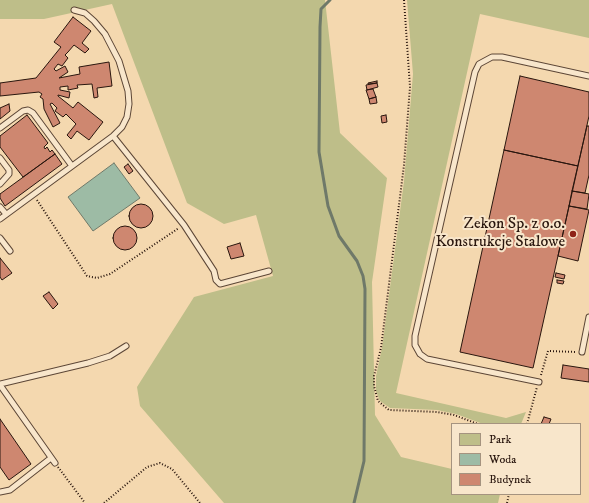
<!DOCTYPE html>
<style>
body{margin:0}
#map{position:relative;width:589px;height:503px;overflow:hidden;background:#f4d8af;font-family:"IM FELL DW Pica",serif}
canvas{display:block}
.legend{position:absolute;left:451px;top:423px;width:130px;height:72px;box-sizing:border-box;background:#f8e6cb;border:1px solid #a5937f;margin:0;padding:5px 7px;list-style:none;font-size:12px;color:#29160e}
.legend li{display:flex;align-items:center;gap:8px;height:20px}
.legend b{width:20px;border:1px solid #a5937f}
</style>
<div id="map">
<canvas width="589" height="503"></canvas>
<ul class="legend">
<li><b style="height:11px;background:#bebe89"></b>Park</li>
<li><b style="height:11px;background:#9dbba5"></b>Woda</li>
<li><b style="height:11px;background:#ce8770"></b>Budynek</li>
</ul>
</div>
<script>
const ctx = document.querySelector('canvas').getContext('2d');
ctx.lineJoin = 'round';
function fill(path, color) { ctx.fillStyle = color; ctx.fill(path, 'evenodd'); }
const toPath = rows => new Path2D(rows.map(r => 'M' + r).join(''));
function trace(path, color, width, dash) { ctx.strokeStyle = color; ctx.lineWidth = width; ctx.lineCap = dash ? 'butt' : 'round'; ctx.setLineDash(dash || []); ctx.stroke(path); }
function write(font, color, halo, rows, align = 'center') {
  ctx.font = font + ' "IM FELL DW Pica",serif'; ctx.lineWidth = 4; ctx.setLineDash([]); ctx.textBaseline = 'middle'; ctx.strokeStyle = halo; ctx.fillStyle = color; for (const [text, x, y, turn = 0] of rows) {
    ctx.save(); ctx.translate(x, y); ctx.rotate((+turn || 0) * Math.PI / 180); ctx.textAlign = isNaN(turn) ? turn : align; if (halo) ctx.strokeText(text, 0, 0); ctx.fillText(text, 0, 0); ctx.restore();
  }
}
const green = toPath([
 [0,0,325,0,340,133,387,178,372,282,375,415,401,457,452,469,452,494,500,494,498,503,224,503,140,406,137,387,194,297,273,276,256,215,224,224,187,203,112,4,44,19,0,19],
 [407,0,589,0,589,38,480,14,396,393,506,418,526,412,521,424,483,424,456,414,437,410,390,408,380,401,376,391,376,376,382,348,404,181,413,74]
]);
const water = toPath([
 [114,163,140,198,93,231,68,197,114,163]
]);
const stream = toPath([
 [330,0,321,9,320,27,319,152,328,206,339,236,357,261,363,276,365,289,364,461,354,503]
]);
const building = toPath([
 [73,17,91,31,82,43,89,49,85,53,74,45,68,52,65,55,68,58,62,66,58,64,54,69,56,71,65,66,68,72,59,78,80,74,79,67,109,62,112,86,97,88,98,97,94,98,92,84,77,85,78,88,68,90,68,86,60,87,60,90,70,92,69,98,58,95,58,96,73,108,78,102,103,122,89,140,77,131,71,139,67,135,76,124,66,114,63,117,55,111,57,108,52,103,50,104,60,123,53,127,44,109,43,99,40,97,42,94,39,92,0,96,0,83,36,78,61,47,54,42,73,17],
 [520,76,589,92,589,116,578,166,504,150,520,76],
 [377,81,377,83,368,84,368,83,377,81],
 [377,83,378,87,367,90,366,85,377,83],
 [373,89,376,97,369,99,366,90,373,89],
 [376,97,377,103,370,104,369,99,376,97],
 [9,104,10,111,0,119,0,108,9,104],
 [27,115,48,143,44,147,45,149,47,147,50,152,52,150,55,154,23,177,0,147,0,136,27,115],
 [386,115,387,122,382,123,381,116,386,115],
 [587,126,589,126,589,175,585,193,572,191,587,126],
 [504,150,578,166,533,368,460,352,504,150],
 [55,154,62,164,5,206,0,198,0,194,55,154],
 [128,164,133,171,129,174,124,167,128,164],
 [572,191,589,194,587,209,569,206,572,191],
 '129 216a12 12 0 1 1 24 0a12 12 0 1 1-24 0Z',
 [569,206,589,210,578,261,558,256,569,206],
 '113 238a12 12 0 1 1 24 0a12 12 0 1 1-24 0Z',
 [240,243,244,256,231,259,227,247,240,243],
 [0,258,12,273,2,280,0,277,0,258],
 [556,273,565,275,564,279,555,277,556,273],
 [557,280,564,281,563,284,557,283,557,280],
 [49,292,58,304,53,309,43,296,49,292],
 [563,365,589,369,589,382,561,378,563,365],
 [544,417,551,419,549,424,541,424,544,417],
 [0,419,31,464,9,480,0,467,0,419]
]);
const path = toPath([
 [404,0,410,87,404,165,381,348,374,376,374,386,378,401,389,410,437,412,454,415,478,424],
 [37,200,87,276,97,278,110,274,179,228],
 [541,375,548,351,576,352],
 [527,424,537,387],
 [58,467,85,503],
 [104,503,147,467,160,463,172,469,200,503],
 [507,503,509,494]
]);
const service = toPath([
 [0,128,23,111,28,110,33,113,72,166],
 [113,136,184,225,214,271,216,280,220,284,269,271],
 [0,158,9,170,9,174,0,184],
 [0,207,6,214],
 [0,219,113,136,122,127,127,117,129,104,128,91,119,61,105,34,94,21,85,13,74,10],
 [0,238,10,251],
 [582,352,589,317],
 [539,382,427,359,420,354,415,345,415,336,475,72,479,64,492,57,502,57,589,76],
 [0,384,88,363,110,356,126,346],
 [0,385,55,463],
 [0,492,10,490,51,458]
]);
const markers = [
 [573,234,4,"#8f2418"]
];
const poiNames = [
 ["Zekon Sp. z o.o.",565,225],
 ["Konstrukcje Stalowe",565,243]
];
fill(green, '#bebe89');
fill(water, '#9dbba5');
trace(water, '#6f7969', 1);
trace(stream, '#6f7969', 3);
fill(building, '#ce8770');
trace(building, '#29160e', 1);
trace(service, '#5c4636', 7);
trace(path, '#29160e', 2, [1, 2]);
trace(service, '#f8e6cb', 5);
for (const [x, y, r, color] of markers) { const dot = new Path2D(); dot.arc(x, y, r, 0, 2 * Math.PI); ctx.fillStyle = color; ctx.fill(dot); trace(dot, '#f8e6cb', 1.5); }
write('16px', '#29160e', '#f8e6cb', poiNames, 'right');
</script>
